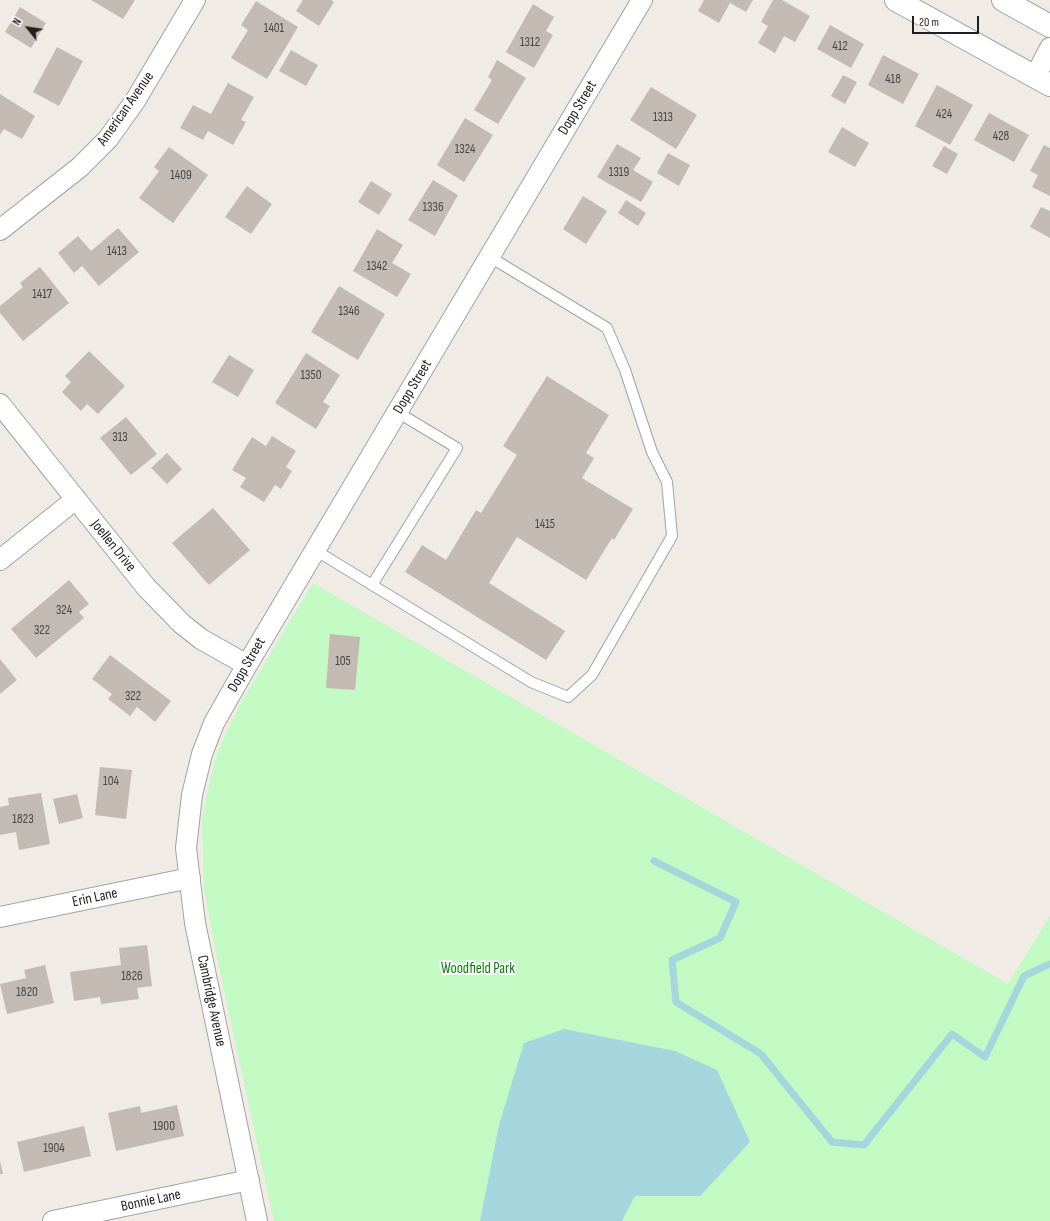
<!DOCTYPE html>
<style>
body{margin:0}
#map{position:relative;width:1050px;height:1221px;overflow:hidden;background:#f0ebe5;font-family:"Sofia Sans Condensed",sans-serif}
canvas{display:block}
.north{position:absolute;left:8px;top:8px;width:40px;height:40px;-webkit-text-stroke:3px #fff;paint-order:stroke;rotate:300deg;font-size:11px;font-weight:700;line-height:16px;text-align:center;color:#1f1f1f}
.north::after{content:'';display:block;margin:auto;width:14px;height:18px;background:#1f1f1f;clip-path:polygon(50% 0,100% 100%,50% 72%,0 100%)}
.scale{position:absolute;left:912px;top:16px;width:67px;height:18px;box-sizing:border-box;border:2px solid #1f1f1f;border-top:0;padding-left:5px;font-size:12px;line-height:14px;white-space:nowrap;color:#1f1f1f;-webkit-text-stroke:3px #fff;paint-order:stroke}
</style>
<div id="map">
<canvas width="1050" height="1221"></canvas>
<div class="north">N</div>
<div class="scale">20 m</div>
</div>
<script>
const ctx = document.querySelector('canvas').getContext('2d');
ctx.lineJoin = 'round';
function fill(path, color) { ctx.fillStyle = color; ctx.fill(path, 'evenodd'); }
const toPath = rows => new Path2D(rows.map(r => 'M' + r).join(''));
function trace(path, color, width, dash) { ctx.strokeStyle = color; ctx.lineWidth = width; ctx.lineCap = dash ? 'butt' : 'round'; ctx.setLineDash(dash || []); ctx.stroke(path); }
function write(font, color, halo, rows, align = 'center') {
  ctx.font = font + ' "Sofia Sans Condensed",sans-serif'; ctx.lineWidth = 4; ctx.setLineDash([]); ctx.textBaseline = 'middle'; ctx.strokeStyle = halo; ctx.fillStyle = color; for (const [text, x, y, turn = 0] of rows) {
    ctx.save(); ctx.translate(x, y); ctx.rotate((+turn || 0) * Math.PI / 180); ctx.textAlign = isNaN(turn) ? turn : align; if (halo) ctx.strokeText(text, 0, 0); ctx.fillText(text, 0, 0); ctx.restore();
  }
}
const park = toPath([
 [313,583,1008,984,1050,916,1050,1221,274,1221,215,949,204,888,202,819,210,781,217,754,228,729,242,701]
]);
const water = toPath([
 [564,1029,675,1051,717,1070,750,1142,700,1196,635,1196,622,1221,480,1221,499,1125,524,1043]
]);
const stream = toPath([
 [654,861,736,902,720,938,672,960,676,1002,761,1054,832,1142,864,1145,952,1034,985,1057,1024,976,1050,964]
]);
const building = toPath([
 [91,0,135,0,123,19],
 [303,0,331,0,334,2,319,26,296,11],
 [704,0,753,0,746,12,730,3,719,23,698,11],
 [773,0,782,0,810,16,795,42,784,36,775,53,758,43,768,26,761,22],
 [256,1,298,27,267,79,231,58,248,30,241,25],
 [533,4,554,17,546,31,553,35,534,68,506,52],
 [20,7,46,23,31,48,5,32],
 [830,25,864,44,851,68,817,49],
 [57,47,83,61,59,106,33,92],
 [291,50,318,65,306,86,279,71],
 [883,55,919,74,903,104,868,85],
 [497,60,526,78,498,124,474,110,492,80,488,77],
 [843,75,857,82,845,104,831,96],
 [228,83,254,97,241,120,246,122,233,145,208,131,203,140,180,128,193,105,211,114],
 [937,85,973,105,950,145,915,126],
 [651,87,697,115,676,149,630,120],
 [0,94,35,116,22,139,4,129,0,135],
 [989,113,1029,135,1014,162,974,140],
 [465,118,493,135,464,182,437,165],
 [842,127,869,143,855,167,828,152],
 [617,144,641,158,633,170,653,182,641,202,597,177],
 [1044,145,1050,148,1050,196,1032,187,1038,175,1030,171],
 [944,146,958,154,947,174,932,166],
 [169,147,208,175,173,223,139,198,159,171,154,167],
 [668,153,690,165,679,186,657,173],
 [433,180,458,195,435,236,408,220],
 [371,181,392,194,379,215,358,202],
 [247,186,272,204,251,234,225,217],
 [583,196,607,211,586,244,563,229],
 [626,200,646,213,638,226,618,213],
 [1041,207,1050,211,1050,238,1030,227],
 [118,228,139,252,99,286,82,266,74,273,58,253,78,236,91,251],
 [377,229,403,245,392,263,411,274,397,297,353,271],
 [40,267,69,303,23,341,0,313,0,306,23,287,20,283],
 [339,286,385,314,358,360,311,332],
 [89,351,125,386,98,414,87,404,81,411,62,392,71,382,65,376],
 [306,353,340,375,323,402,330,406,316,429,275,403],
 [229,355,254,370,238,397,212,382],
 [547,376,609,415,586,453,594,458,582,478,633,509,614,540,612,538,586,580,517,537,489,583,565,631,546,660,405,572,422,545,446,560,476,510,481,513,517,455,503,446],
 [126,417,157,454,131,475,100,438],
 [272,436,296,451,286,467,292,471,281,489,275,485,264,502,240,487,246,478,232,470,252,437,266,446],
 [167,453,182,469,167,484,151,468],
 [213,508,250,550,209,585,172,543],
 [69,580,89,604,79,612,84,618,36,658,11,629],
 [330,634,360,637,355,690,326,688],
 [110,655,171,701,155,722,137,707,130,716,108,699,112,694,92,679],
 [0,659,17,680,0,694],
 [100,767,132,770,126,819,95,815],
 [41,793,50,844,19,850,16,832,0,835,0,807,9,805,8,798],
 [77,794,83,818,59,824,53,799],
 [147,945,152,986,137,988,139,999,101,1004,100,997,74,1001,70,972,121,965,119,948],
 [45,965,54,1003,7,1014,0,984,26,978,24,970],
 [177,1105,184,1136,116,1151,108,1113,140,1106,141,1113],
 [84,1126,91,1156,24,1172,17,1142],
 [0,1161,3,1174,0,1174]
]);
const service = toPath([
 [315,550,531,682,568,697,592,675,672,536,667,482,652,452,625,370,607,328,490,257],
 [372,585,457,448,397,412]
]);
const minor = toPath([
 [1035,77,1050,48],
 [0,230,80,167,108,139,135,101,195,0],
 [0,404,146,587,182,624,201,639,247,665],
 [0,560,76,499],
 [0,917,190,878],
 [53,1221,249,1180],
 [257,1221,195,923,186,848,192,795,202,754,214,723,247,665,642,0]
]);
const tertiary = toPath([
 [896,0,1050,85],
 [1003,0,1050,26]
]);
const numberNames = [
 ["1401",274,29],
 ["1312",530,43],
 ["412",840,47],
 ["418",893,80],
 ["424",944,115],
 ["1313",663,118],
 ["428",1001,137],
 ["1324",465,150],
 ["1319",619,173],
 ["1409",181,176],
 ["1336",433,208],
 ["1413",117,252],
 ["1342",377,267],
 ["1417",42,295],
 ["1346",349,312],
 ["1350",311,376],
 ["313",120,438],
 ["1415",545,525],
 ["324",64,611],
 ["322",42,631],
 ["105",343,662],
 ["322",133,697],
 ["104",111,782],
 ["1823",23,820],
 ["1826",132,977],
 ["1820",27,993],
 ["1900",164,1127],
 ["1904",54,1149]
];
const streetNames = [
 ["Dopp Street",578,108,-59],
 ["American Avenue",126,109,-55],
 ["Dopp Street",413,387,-59],
 ["Joellen Drive",113,546,51],
 ["Dopp Street",247,665,-60],
 ["Erin Lane",95,898,-12],
 ["Cambridge Avenue",211,1001,78],
 ["Bonnie Lane",151,1201,-12]
];
const parkNames = [
 ["Woodfield Park",478,969]
];
fill(park, '#c3f9c2');
fill(water, '#a5d5dd');
trace(stream, '#a5d5dd', 7);
fill(building, '#c4bab4');
trace(service, '#a3a3a3', 12);
trace(minor, '#a3a3a3', 22);
trace(tertiary, '#a3a3a3', 24);
trace(service, '#fff', 10);
trace(minor, '#fff', 20);
trace(tertiary, '#fff', 22);
write('13px', '#484644', null, numberNames);
write('15px', '#1f1f1f', '#fff', streetNames);
write('15px', '#0c7e0c', '#fff', parkNames);
</script>
